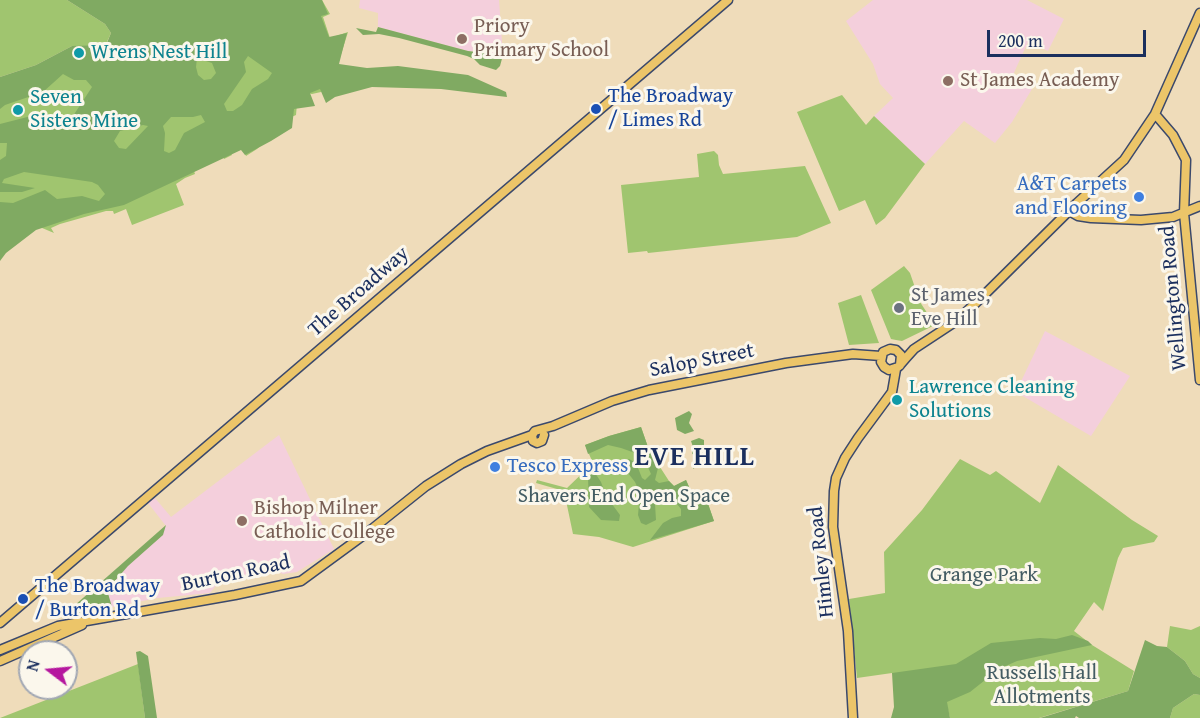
<!DOCTYPE html>
<style>
body{margin:0}
#map{position:relative;width:1200px;height:718px;overflow:hidden;background:#efdcba;font-family:"Gentium Book Plus",serif}
canvas{display:block}
.north{position:absolute;left:18px;top:640px;width:60px;height:60px;box-sizing:border-box;background:#fbf7ec;border:2px solid #a1a7b3;border-radius:50%;rotate:286deg;font-size:16px;font-weight:700;line-height:24px;text-align:center;color:#1b2f5e}
.north::after{content:'';display:block;margin:auto;width:21px;height:27px;background:#b5179e;clip-path:polygon(50% 0,100% 100%,50% 72%,0 100%)}
.scale{position:absolute;left:987px;top:30px;width:159px;height:27px;box-sizing:border-box;border:3px solid #1b2f5e;border-top:0;padding-left:8px;font-size:18px;line-height:21px;white-space:nowrap;color:#1b2f5e;-webkit-text-stroke:4px #fbf7ec;paint-order:stroke}
</style>
<div id="map">
<canvas width="1200" height="718"></canvas>
<div class="north">N</div>
<div class="scale">200 m</div>
</div>
<script>
const ctx = document.querySelector('canvas').getContext('2d');
ctx.lineJoin = 'round';
function fill(path, color) { ctx.fillStyle = color; ctx.fill(path, 'evenodd'); }
const toPath = rows => new Path2D(rows.map(r => 'M' + r).join(''));
function trace(path, color, width, dash) { ctx.strokeStyle = color; ctx.lineWidth = width; ctx.lineCap = dash ? 'butt' : 'round'; ctx.setLineDash(dash || []); ctx.stroke(path); }
function write(font, color, halo, rows, align = 'center') {
  ctx.font = font + ' "Gentium Book Plus",serif'; ctx.lineWidth = 6; ctx.setLineDash([]); ctx.textBaseline = 'middle'; ctx.strokeStyle = halo; ctx.fillStyle = color; for (const [text, x, y, turn = 0] of rows) {
    ctx.save(); ctx.translate(x, y); ctx.rotate((+turn || 0) * Math.PI / 180); ctx.textAlign = isNaN(turn) ? turn : align; if (halo) ctx.strokeText(text, 0, 0); ctx.fillText(text, 0, 0); ctx.restore();
  }
}
const built = toPath([
 [360,0,499,0,503,55,468,51,378,27,378,13,359,8],
 [873,0,1027,0,1064,19,1048,51,1028,42,1012,77,1032,89,1012,122,995,143,964,121,925,164,874,116,893,98,880,84,873,64,846,21],
 [1045,331,1130,376,1091,436,1016,392],
 [279,435,334,549,297,572,283,574,275,571,222,578,210,593,158,598,75,614,75,605,166,526,148,503,155,498,171,517]
]);
const green = toPath([
 [0,0,67,0,105,24,111,33,105,46,72,46,36,65,0,77],
 [322,0,330,14,323,17,330,38,348,32,338,64,327,86,321,92,312,94,298,92,296,115,285,120,257,149,246,156,243,149,231,153,232,155,224,159,223,156,194,171,195,174,185,178,176,184,184,205,132,225,126,209,114,214,113,211,106,211,60,224,51,228,54,233,35,225,0,233,0,90,69,62],
 [842,95,866,125,874,116,925,164,885,218,876,225,865,200,839,211,797,112],
 [714,151,718,155,719,165,723,174,805,166,831,223,797,237,648,253,647,251,628,253,621,185,699,177,697,154],
 [904,266,910,273,920,302,935,325,902,341,896,340,891,339,871,290],
 [861,295,879,343,849,345,838,303],
 [641,427,649,450,669,481,674,486,686,480,693,496,698,501,706,498,714,521,633,547,599,537,573,534,564,491,536,483,537,480,567,488,593,463,585,445,609,436],
 [960,459,990,475,996,471,1040,503,1058,465,1132,520,1158,536,1154,542,1123,548,1118,558,1103,611,1094,602,1074,631,1092,645,1134,671,1128,691,1039,718,950,718,946,702,892,673,857,678,849,599,885,593,884,552,922,510],
 [1170,626,1191,630,1200,626,1200,678,1193,674,1185,661,1167,647],
 [138,664,145,718,0,718],
 [1194,694,1200,695,1200,718,1170,718,1173,708]
]);
const forest = toPath([
 [67,0,322,0,328,14,321,16,329,37,347,33,339,64,367,68,398,66,468,75,506,92,507,97,441,89,372,87,335,97,326,103,320,89,310,93,315,106,294,109,292,128,271,141,245,155,241,150,124,205,84,214,36,230,6,253,0,261,0,202,13,203,45,190,57,199,82,196,99,201,105,194,98,185,92,182,24,172,4,179,2,183,35,188,22,192,0,192,0,160,6,156,7,143,0,143,0,124,39,114,37,122,46,126,73,116,92,87,86,80,74,80,63,74,43,92,5,105,0,109,0,77,36,65,72,46,106,45,111,33,105,24],
 [248,56,272,73,268,79,252,89,242,105,233,111,227,111,224,104,246,72,244,62],
 [197,58,212,63,216,73,211,79,204,80,198,75,196,67],
 [201,115,205,122,184,133,175,150,169,153,164,151,165,133,163,126,171,117,193,117],
 [143,125,148,126,126,149,119,148,114,141,120,131],
 [378,27,468,51,503,55,500,66,496,70,480,65,474,59,467,56,399,38,379,34,363,35,356,28,376,32],
 [689,411,692,414,689,423,694,431,685,434,677,430,675,418],
 [641,427,649,450,659,464,655,480,659,483,669,481,674,486,686,480,693,496,698,501,706,498,714,521,650,540,663,523,672,518,681,516,681,509,677,504,668,503,649,489,655,504,656,520,646,525,641,523,638,515,640,493,635,482,628,473,624,462,629,459,636,463,642,478,645,480,651,474,646,463,638,454,621,448,608,445,588,454,585,445,609,436],
 [699,438,704,440,704,454,699,465,693,469,697,455,692,454,693,447,691,441],
 [595,473,601,482,606,496,620,515,619,521,601,520,589,507,588,476],
 [166,525,163,535,128,566,107,590,112,607,75,614,75,605],
 [1072,635,1088,641,1092,645,1017,661,999,669,970,692,947,702,950,718,891,718,894,707,892,673,956,664,991,643,1040,638,1056,639],
 [1145,640,1157,646,1167,647,1185,661,1193,674,1200,678,1200,695,1194,694,1173,708,1170,718,1079,718,1076,716,1075,718,1040,718,1128,691],
 [140,651,148,656,157,718,145,718,136,652]
]);
const major = toPath([
 [1155,114,1173,135,1186,160,1184,213,1200,380],
 [1069,211,1078,216,1091,218,1141,220,1173,217,1200,206],
 [900,365,901,355,896,350,890,349,883,352,881,362,884,367,889,370,898,367,900,365,906,358,914,349,955,322,979,300,1077,203,1124,160,1155,114,1200,13],
 [532,435,533,441,537,443,542,441,544,435],
 [0,623,728,0],
 [0,650,58,626,235,595,301,581,372,529,426,486,461,464,487,451,532,435,535,431,553,426,612,401,649,390,786,363,853,354,881,356],
 [0,661,82,625],
 [853,718,848,631,833,527,834,491,836,478,845,458,858,438,892,392,896,369]
]);
const markers = [
 [462,39,6,"#8d6e63"],
 [79,53,6,"#0f9aa8"],
 [948,81,6,"#8d6e63"],
 [596,109,6,"#1a4fb4"],
 [18,110,6,"#0f9aa8"],
 [1139,197,6,"#3f7fe0"],
 [899,308,6,"#6b7280"],
 [897,400,6,"#0f9aa8"],
 [495,467,6,"#3f7fe0"],
 [242,521,6,"#8d6e63"],
 [23,599,6,"#1a4fb4"]
];
const educationNames = [
 ["Priory",474,27],
 ["Primary School",474,51],
 ["St James Academy",960,81],
 ["Bishop Milner",254,509],
 ["Catholic College",254,533]
];
const cultureNames = [
 ["Wrens Nest Hill",91,53],
 ["Seven",30,98],
 ["Sisters Mine",30,122],
 ["Lawrence Cleaning",909,388],
 ["Solutions",909,412]
];
const transitNames = [
 ["The Broadway",608,97],
 ["/ Limes Rd",608,121],
 ["The Broadway",35,587],
 ["/ Burton Rd",35,611]
];
const shopNames = [
 ["A&T Carpets",1127,185],
 ["and Flooring",1127,209],
 ["Tesco Express",507,467,"left"]
];
const streetNames = [
 ["The Broadway",359,292,-41],
 ["Wellington Road",1174,298,-95],
 ["Salop Street",702,361,-11],
 ["Himley Road",822,562,-96],
 ["Burton Road",236,574,-12]
];
const worshipNames = [
 ["St James,",911,296],
 ["Eve Hill",911,320]
];
const parkNames = [
 ["Shavers End Open Space",624,497],
 ["Grange Park",984,576],
 ["Russells Hall",1042,674],
 ["Allotments",1042,698]
];
const districtNames = [
 ["EVE HILL",695,458]
];
fill(built, '#f4cfdc');
fill(green, '#a0c56f');
fill(forest, '#80aa62');
trace(major, '#3b496c', 11);
trace(major, '#ecc569', 8);
for (const [x, y, r, color] of markers) { const dot = new Path2D(); dot.arc(x, y, r, 0, 2 * Math.PI); ctx.fillStyle = color; ctx.fill(dot); trace(dot, '#fbf7ec', 2); }
write('21px', '#785e54', '#fbf7ec', educationNames, 'left');
write('21px', '#0d838f', '#fbf7ec', cultureNames, 'left');
write('21px', '#164399', '#fbf7ec', transitNames, 'left');
write('21px', '#366cbe', '#fbf7ec', shopNames, 'right');
write('21px', '#1b2f5e', '#fbf7ec', streetNames);
write('21px', '#5b616d', '#fbf7ec', worshipNames, 'left');
write('21px', '#435c63', '#fbf7ec', parkNames);
ctx.letterSpacing = '1.5px';
write('bold 27px', '#1b2f5e', '#fbf7ec', districtNames);
ctx.letterSpacing = '0px';
</script>
